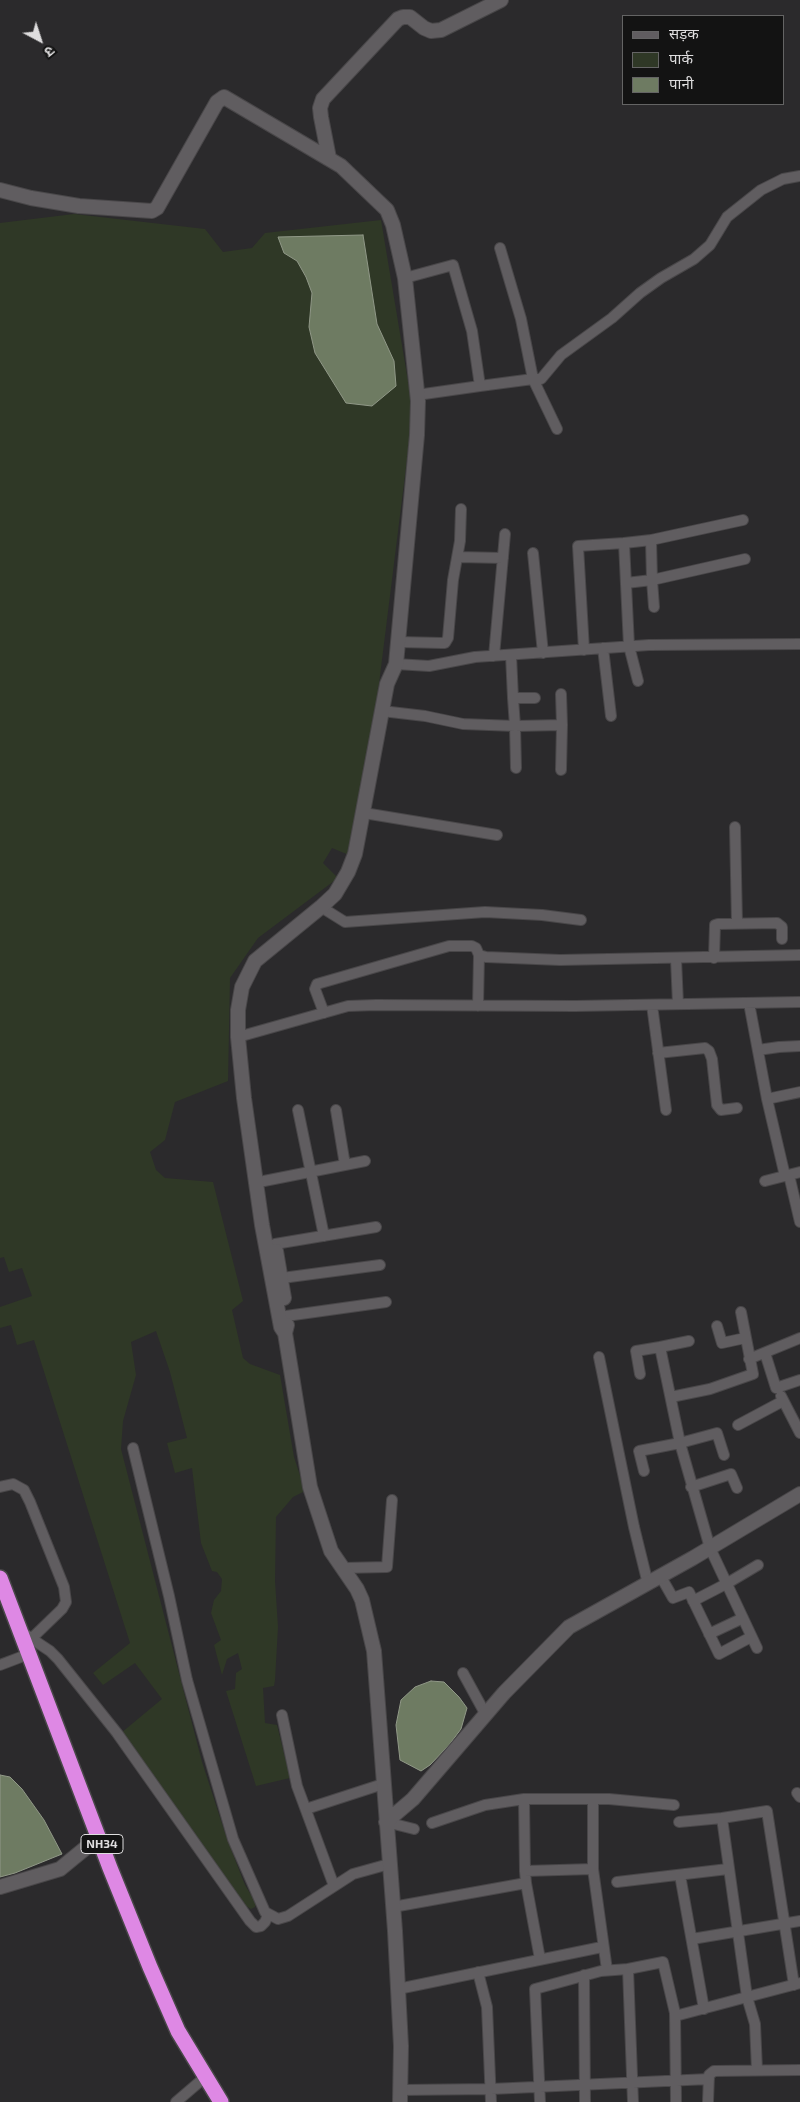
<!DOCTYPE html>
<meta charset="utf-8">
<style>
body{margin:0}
#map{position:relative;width:800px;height:2102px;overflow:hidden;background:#2b2a2c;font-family:"Exo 2","Noto Sans Devanagari",sans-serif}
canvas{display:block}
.legend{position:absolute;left:622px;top:15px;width:162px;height:90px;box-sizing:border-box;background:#131313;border:1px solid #646464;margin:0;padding:6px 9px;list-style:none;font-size:15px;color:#deddde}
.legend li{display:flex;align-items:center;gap:10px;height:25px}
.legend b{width:25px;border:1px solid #646464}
.north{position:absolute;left:15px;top:15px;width:50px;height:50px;-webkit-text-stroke:4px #131313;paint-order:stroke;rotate:140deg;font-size:14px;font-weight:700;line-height:20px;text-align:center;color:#deddde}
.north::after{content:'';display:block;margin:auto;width:18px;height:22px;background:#deddde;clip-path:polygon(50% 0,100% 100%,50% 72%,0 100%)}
</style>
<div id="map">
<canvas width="800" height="2102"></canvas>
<ul class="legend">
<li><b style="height:6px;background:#605d60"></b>सड़क</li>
<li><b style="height:14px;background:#2f3826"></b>पार्क</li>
<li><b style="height:14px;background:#6e7b62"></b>पानी</li>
</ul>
<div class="north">उ</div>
</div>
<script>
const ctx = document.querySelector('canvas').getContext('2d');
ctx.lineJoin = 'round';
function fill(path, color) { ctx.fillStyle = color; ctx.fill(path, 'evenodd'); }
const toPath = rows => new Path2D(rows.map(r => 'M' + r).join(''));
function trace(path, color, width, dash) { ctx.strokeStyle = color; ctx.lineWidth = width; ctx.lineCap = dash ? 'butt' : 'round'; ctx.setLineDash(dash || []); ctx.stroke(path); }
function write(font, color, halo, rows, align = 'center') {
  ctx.font = font + ' "Exo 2",sans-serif'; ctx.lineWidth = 4; ctx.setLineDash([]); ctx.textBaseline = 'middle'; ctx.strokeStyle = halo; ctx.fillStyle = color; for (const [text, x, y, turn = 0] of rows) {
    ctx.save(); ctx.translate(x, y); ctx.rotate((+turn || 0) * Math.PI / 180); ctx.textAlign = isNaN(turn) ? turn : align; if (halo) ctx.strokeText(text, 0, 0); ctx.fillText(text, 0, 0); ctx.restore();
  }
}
const green = toPath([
 [74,214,205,229,223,252,252,248,265,233,381,220,413,411,369,764,349,855,332,848,323,863,338,878,258,938,230,978,228,1081,175,1102,165,1140,150,1152,156,1170,165,1178,213,1182,243,1301,232,1310,243,1358,250,1364,280,1375,294,1457,305,1491,293,1497,276,1517,275,1581,278,1627,275,1680,274,1686,263,1688,265,1723,277,1725,290,1778,256,1786,226,1691,235,1689,236,1673,242,1669,238,1653,227,1659,222,1675,214,1645,221,1640,211,1613,214,1600,221,1591,222,1579,217,1572,212,1571,201,1543,192,1468,175,1473,167,1443,187,1438,170,1372,156,1331,131,1342,136,1375,123,1421,121,1449,202,1762,227,1839,245,1885,256,1903,255,1907,251,1909,246,1906,121,1733,162,1699,135,1663,103,1685,93,1673,130,1643,34,1340,17,1345,11,1325,0,1328,0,1307,32,1296,22,1268,9,1272,4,1257,0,1258,0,223],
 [363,236,377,324,394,361,388,392,372,406,324,365,315,353,309,327,312,293,306,277,297,261]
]);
const water = toPath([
 [363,235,377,324,394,361,396,386,372,406,346,403,315,353,309,327,312,293,306,277,297,261,284,253,278,237,363,235],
 [431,1681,444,1682,459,1697,467,1708,461,1729,449,1745,430,1765,421,1771,400,1760,396,1725,401,1700,415,1687,431,1681],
 [0,1775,10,1777,22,1789,44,1820,62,1854,15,1873,0,1877,0,1775]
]);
const street = toPath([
 [405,278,453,265,472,331,480,386,417,395],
 [480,386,533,379,521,319,500,248],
 [557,429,533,379,541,379,561,355,612,318,640,293,661,278,694,259,710,245,727,217,761,190,783,179,800,176],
 [651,540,652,580,745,559],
 [533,553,543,653],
 [458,557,503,558],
 [626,583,652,580,654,607],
 [399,642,442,643,445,643,448,638,453,580,460,541,461,509],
 [603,648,611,716],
 [584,650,578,546,624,543],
 [511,655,513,698,535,698],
 [494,656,505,534],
 [396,664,429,666,475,657,649,645,800,644],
 [638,681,629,646,624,543,651,540,743,520],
 [382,711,425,716,463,724,515,726,513,698],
 [516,768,515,726,562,725,561,694],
 [561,770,562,725],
 [364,813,497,835],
 [735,827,737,923],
 [321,907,345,922,485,912,542,915,581,920],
 [714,958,715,925,718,924,777,923,782,927,782,939],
 [676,959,678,1004],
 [749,1003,767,1099,785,1176],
 [652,1005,666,1110],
 [478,1006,479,955],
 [324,1013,315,989,317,984,449,946,472,946,476,948,479,955,486,957,560,960,800,955],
 [238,1037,348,1006,376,1005,575,1006,800,1002],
 [758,1050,779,1047,800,1046],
 [658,1053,705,1048,709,1051,712,1059,717,1105,721,1110,737,1108],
 [767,1099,800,1092],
 [298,1110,324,1236],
 [336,1110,345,1165],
 [789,1175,800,1222],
 [264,1181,365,1161],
 [765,1181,800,1172],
 [275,1244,376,1227],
 [282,1278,380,1265],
 [279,1317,386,1302],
 [717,1326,722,1343,745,1338],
 [660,1347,689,1341],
 [765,1353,776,1388,800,1380],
 [599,1357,634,1527,648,1584],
 [749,1359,800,1338],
 [640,1374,636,1351,660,1347,680,1443,710,1548,757,1648],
 [781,1396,800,1433],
 [671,1397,710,1389,753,1374,741,1312],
 [738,1425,783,1401],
 [133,1448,169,1596,187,1680,233,1839,265,1912,278,1919,288,1916,353,1874,389,1864],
 [644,1471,639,1451,680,1443,717,1433,724,1455],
 [0,1487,13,1484,24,1490,30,1502,64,1587,66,1602,62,1609,32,1638],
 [691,1487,731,1474,737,1488],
 [342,1568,387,1567,392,1500],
 [661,1577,673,1598,689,1592,719,1654,751,1637],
 [693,1601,726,1584,758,1565],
 [20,1631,50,1651,58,1659,117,1733,250,1921,256,1927,261,1926,265,1922,268,1915],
 [709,1634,743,1618],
 [0,1665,21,1657],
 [463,1673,486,1715],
 [282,1715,297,1786,334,1886],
 [797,1793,800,1797],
 [524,1799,609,1799,674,1805],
 [306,1809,383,1784],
 [722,1818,767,1811,794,1985],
 [386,1822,414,1829],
 [432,1823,485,1805,524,1799,525,1871],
 [593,1869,607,1970],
 [680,1875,704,2009],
 [617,1882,728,1869],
 [526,1883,540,1959],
 [393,1907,526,1883,525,1871,593,1869,593,1799],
 [692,1939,800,1921],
 [478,1972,487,2007,491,2102],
 [584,1975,585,2102],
 [398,1989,602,1947],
 [675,2013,676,2102],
 [757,2070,755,2024,747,1997,800,1983],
 [401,2090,491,2089,709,2079],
 [176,2102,204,2078],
 [540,2102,535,1989,601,1971,628,1969],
 [633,2102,628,1969,663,1962,675,2013,679,2015,747,1997,722,1818,679,1822],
 [708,2102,709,2075,714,2071,800,2070]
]);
const secondary = toPath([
 [329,158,321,117,320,108,323,99,398,19,403,17,410,17,424,28,431,31,441,30,501,0],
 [0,190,31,198,79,206,152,211,157,208,217,102,224,97,341,166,387,210,393,225,405,278,418,401,417,435,396,664,387,684,359,833,355,854,348,872,335,894,321,907,255,961,242,987,238,1010,238,1037,244,1098,262,1225,281,1327,285,1333],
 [276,1251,284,1298],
 [287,1325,285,1333,310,1487,331,1551,357,1589,362,1600,374,1651,395,1931,401,2046,400,2102],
 [386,1822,413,1799,504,1693,569,1627,693,1558,800,1494],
 [0,1887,60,1869,99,1837]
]);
const highway = toPath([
 [0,1578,110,1868,150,1967,178,2031,221,2102]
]);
const shields = [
 [102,1844,42]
];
const shieldNames = [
 ["NH34",102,1844]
];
fill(green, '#2f3826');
fill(water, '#6e7b62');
trace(water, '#909887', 1);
trace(street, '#494749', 12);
trace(secondary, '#494749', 16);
trace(highway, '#494749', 18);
trace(street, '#605d60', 10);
trace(secondary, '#605d60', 14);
trace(highway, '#de88e4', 15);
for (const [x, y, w] of shields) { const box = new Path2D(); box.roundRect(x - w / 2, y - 9.5, w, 19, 4); ctx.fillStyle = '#131313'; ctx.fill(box); trace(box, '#deddde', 1); }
write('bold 12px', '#deddde', null, shieldNames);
</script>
